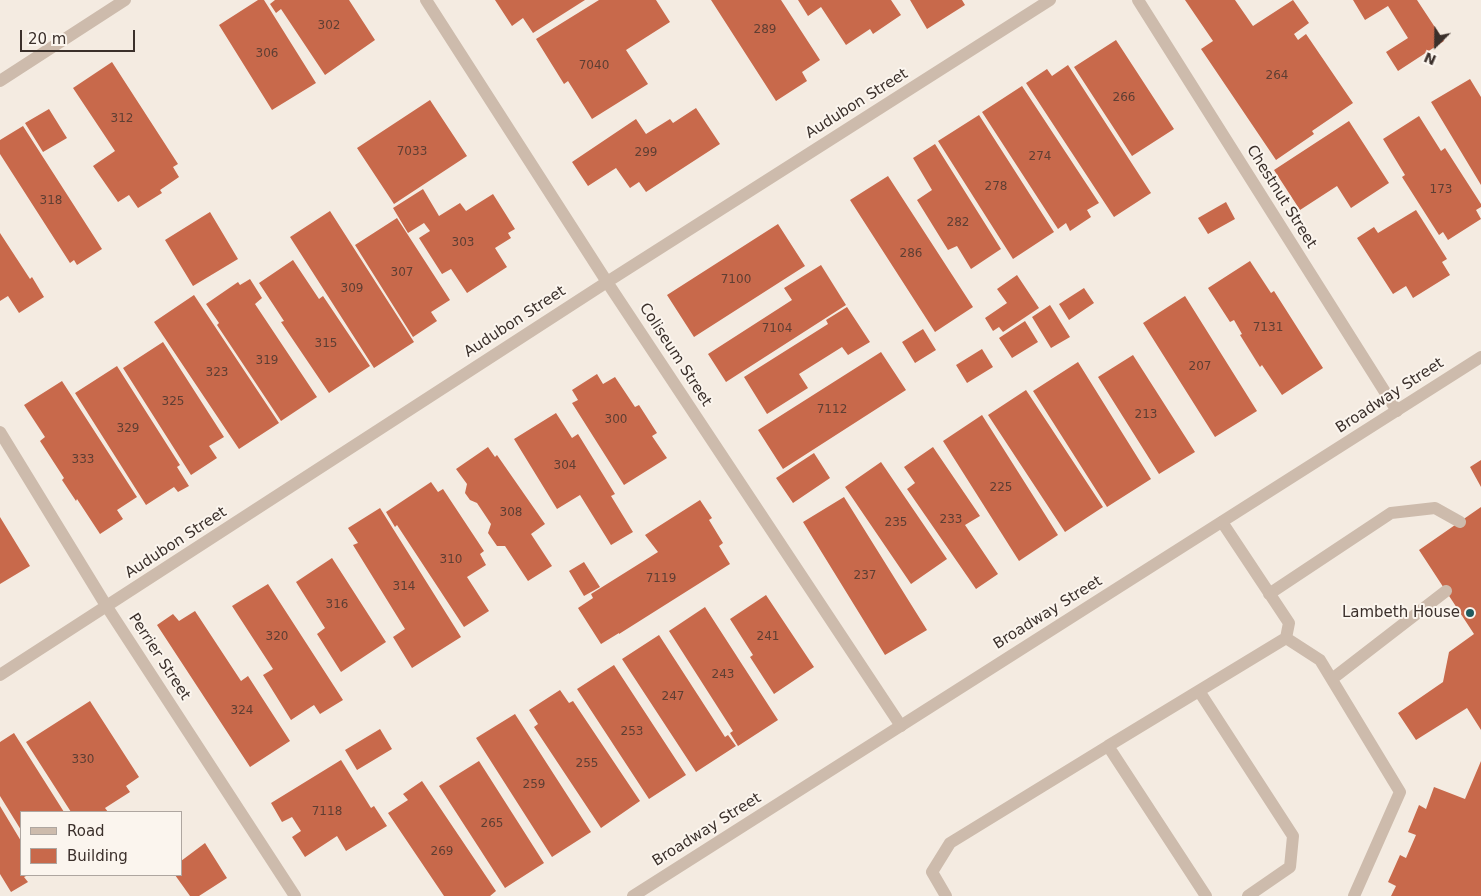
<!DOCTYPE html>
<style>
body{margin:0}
#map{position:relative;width:1481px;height:896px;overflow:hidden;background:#f4ebe1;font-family:"DejaVu Sans",sans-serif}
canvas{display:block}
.legend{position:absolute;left:20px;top:811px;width:162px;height:65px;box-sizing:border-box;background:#fbf5ee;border:1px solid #aea6a0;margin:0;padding:6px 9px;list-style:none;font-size:15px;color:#3b302b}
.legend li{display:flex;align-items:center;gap:10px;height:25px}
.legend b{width:25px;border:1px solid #aea6a0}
.north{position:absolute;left:1411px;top:20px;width:50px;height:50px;-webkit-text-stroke:4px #fbf5ee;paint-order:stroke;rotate:203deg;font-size:14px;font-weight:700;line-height:20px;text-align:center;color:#3b302b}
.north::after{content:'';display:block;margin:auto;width:18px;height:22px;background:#3b302b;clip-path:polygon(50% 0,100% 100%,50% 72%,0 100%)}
.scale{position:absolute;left:20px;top:30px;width:115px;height:22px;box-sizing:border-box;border:2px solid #3b302b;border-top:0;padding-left:6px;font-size:15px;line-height:18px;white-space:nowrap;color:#3b302b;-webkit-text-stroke:4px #fbf5ee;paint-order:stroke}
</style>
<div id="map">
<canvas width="1481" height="896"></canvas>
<ul class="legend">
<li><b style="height:6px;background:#cdbbac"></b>Road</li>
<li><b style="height:14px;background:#c8694b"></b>Building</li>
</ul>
<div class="north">N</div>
<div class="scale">20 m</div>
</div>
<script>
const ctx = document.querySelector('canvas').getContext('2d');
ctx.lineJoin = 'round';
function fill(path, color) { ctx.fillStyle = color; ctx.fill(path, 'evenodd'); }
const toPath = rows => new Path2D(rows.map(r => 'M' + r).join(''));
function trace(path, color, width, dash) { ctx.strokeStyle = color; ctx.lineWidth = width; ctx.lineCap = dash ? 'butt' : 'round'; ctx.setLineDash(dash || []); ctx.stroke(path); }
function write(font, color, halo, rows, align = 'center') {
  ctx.font = font + ' "DejaVu Sans",sans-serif'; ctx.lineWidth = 4; ctx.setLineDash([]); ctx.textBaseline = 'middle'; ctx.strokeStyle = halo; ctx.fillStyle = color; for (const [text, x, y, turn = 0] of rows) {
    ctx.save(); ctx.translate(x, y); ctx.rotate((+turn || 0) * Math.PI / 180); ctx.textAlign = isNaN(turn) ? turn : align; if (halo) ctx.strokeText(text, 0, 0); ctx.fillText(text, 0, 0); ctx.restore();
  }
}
const building = toPath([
 [258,0,264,0,316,83,272,110,219,25],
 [275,0,349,0,375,40,325,75,281,9,276,13,270,4],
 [495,0,585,0,533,33,523,18,512,26],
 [599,0,656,0,670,22,626,50,648,84,592,119,568,81,564,84,536,39],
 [711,0,781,0,820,60,802,72,807,81,776,101],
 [798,0,891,0,901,15,873,34,870,29,846,45,821,7,808,16],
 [910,0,962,0,965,5,927,29],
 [1185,0,1235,0,1253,26,1293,0,1309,23,1294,34,1298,40,1306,34,1353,103,1312,131,1314,134,1276,160,1201,49,1213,41],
 [1353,0,1417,0,1444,41,1398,71,1386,52,1408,38,1388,6,1365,20],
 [1116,40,1174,129,1132,156,1074,67],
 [112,62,178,164,173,167,179,177,160,190,162,193,138,208,129,195,118,202,93,166,115,151,73,88],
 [1068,65,1151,193,1114,217,1026,83,1047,69,1052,76],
 [1470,79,1481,97,1481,185,1431,102],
 [1022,86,1099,203,1087,210,1091,217,1070,231,1066,223,1058,229,982,112],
 [430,100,467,156,394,204,357,148],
 [696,108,720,144,646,192,639,182,630,188,616,168,588,186,572,162,636,119,646,134,670,119,673,123],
 [49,109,67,138,43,152,25,123],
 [979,115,1054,232,1013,259,938,141],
 [1419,116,1441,151,1445,148,1481,204,1481,207,1476,210,1481,219,1448,240,1443,232,1439,235,1402,177,1405,175,1383,139],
 [1349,121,1389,183,1351,208,1337,186,1300,210,1274,170],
 [23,126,102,249,77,265,74,260,70,263,0,154,0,140],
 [935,144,1001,249,971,269,957,246,948,250,917,200,932,190,913,158],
 [888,176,973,307,935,332,850,200],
 [423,189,439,216,460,203,466,211,493,194,515,229,508,233,511,238,495,248,507,267,467,293,451,269,442,274,419,238,430,231,424,223,408,233,393,208],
 [1226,202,1235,219,1208,234,1198,218],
 [1416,210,1447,259,1442,262,1450,275,1413,298,1406,286,1393,294,1357,238,1374,227,1378,233],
 [330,211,414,342,374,368,290,237],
 [210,212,238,259,193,286,165,240],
 [397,218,450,300,431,312,437,321,413,337,355,245],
 [778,224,805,266,694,337,667,295],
 [0,233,30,279,32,277,44,297,19,313,8,296,0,301],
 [293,260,319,299,323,296,370,366,329,393,281,322,284,321,259,283],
 [1250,261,1271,293,1274,291,1323,368,1282,395,1262,365,1260,367,1240,335,1242,334,1234,320,1230,322,1208,288],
 [821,265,846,305,726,382,708,354,792,300,784,288],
 [1017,275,1039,308,1003,332,999,327,993,331,985,318,1007,303,997,289],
 [250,279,262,298,255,304,317,397,281,421,217,325,219,323,206,304,238,282,240,285],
 [1084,288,1094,303,1069,320,1059,304],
 [194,295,279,423,239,449,154,322],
 [1185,296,1257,411,1215,437,1143,323],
 [1050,305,1070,337,1051,348,1032,317],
 [847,307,870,342,848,355,842,347,799,374,808,388,767,414,744,377,828,324,826,320],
 [1025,321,1038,342,1012,358,999,338],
 [923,329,936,350,915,363,902,342],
 [163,342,224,437,209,446,217,458,191,475,123,368],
 [982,349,993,367,967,383,956,365],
 [881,352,906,390,783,469,758,430],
 [1133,355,1195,452,1159,474,1098,377],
 [1078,362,1151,479,1107,507,1033,391],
 [117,366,180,465,177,467,189,486,178,492,174,487,146,505,75,393],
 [597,374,603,384,615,377,635,407,639,405,657,433,652,436,667,458,624,485,572,403,578,400,572,390],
 [62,381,137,497,117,510,123,519,100,534,77,499,76,501,62,480,64,478,40,441,45,437,24,405],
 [1026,390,1103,507,1065,532,988,415],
 [556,413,572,438,578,434,615,494,611,496,633,532,611,545,580,495,557,509,514,439],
 [982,415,1058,535,1019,561,943,441],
 [488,447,495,457,497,455,545,524,531,534,552,566,528,581,505,546,497,546,488,533,491,524,477,503,470,500,465,493,467,484,456,469],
 [933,447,980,516,965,525,998,574,976,589,907,489,915,483,904,467],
 [814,453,830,478,793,503,776,478],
 [1481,460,1481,487,1470,467],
 [881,462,947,559,911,584,845,487],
 [431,482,438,492,443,489,484,551,480,554,486,565,467,577,489,611,464,627,397,525,395,527,386,512],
 [844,497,927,630,885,655,803,522],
 [700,500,712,518,709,520,723,543,719,546,730,564,619,634,619,633,601,644,578,608,593,598,591,594,658,552,645,535],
 [1481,507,1481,730,1467,708,1416,740,1398,713,1443,682,1449,652,1474,634,1419,550],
 [380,508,461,637,412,668,393,637,405,629,353,545,358,543,348,528],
 [0,517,30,566,0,584],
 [332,558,386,642,341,672,317,634,325,628,296,582],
 [584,562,600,587,584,596,569,571],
 [268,584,343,700,320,714,314,705,291,720,263,675,273,669,232,606],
 [766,595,814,667,774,694,750,657,753,655,730,619],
 [705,607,778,720,738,746,730,733,733,731,669,631],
 [195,611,241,681,248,676,290,741,250,767,157,625,173,614,179,621],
 [659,635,725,737,728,735,736,746,696,772,622,659],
 [614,665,686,775,649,799,577,689],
 [560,690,569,703,573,701,640,801,601,828,534,727,538,724,529,710],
 [90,701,139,777,126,786,130,792,105,808,108,812,71,812,26,742],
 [515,714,591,832,552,857,476,738],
 [380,729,392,749,357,770,345,750],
 [14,733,64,812,21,812,21,830,0,796,0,742],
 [341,760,371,808,374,806,387,826,346,851,337,836,305,857,292,837,301,831,292,817,282,822,271,803],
 [479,761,544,863,505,888,439,786],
 [1481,761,1481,896,1391,896,1396,886,1388,882,1400,855,1406,858,1416,835,1408,832,1419,805,1426,809,1434,787,1465,799],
 [422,781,496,891,490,896,444,896,388,813,408,800,403,794],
 [0,806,21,841,21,875,28,875,24,877,28,882,11,892,0,874],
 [205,843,227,878,199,896,190,896,175,875,181,875,181,861]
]);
const service = toPath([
 [1269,594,1391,513,1435,508,1460,522],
 [1286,638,1320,660,1400,792,1354,896],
 [1332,679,1446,591],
 [1199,691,1293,836,1290,867,1248,896],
 [1108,746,1286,638,1289,623,1222,522],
 [946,896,932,872,950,843,1108,746,1206,896]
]);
const minor = toPath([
 [426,0,607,282,901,726],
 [1138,0,1397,411],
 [0,81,125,0],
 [0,432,107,607,295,896],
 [0,675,607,282,1050,0]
]);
const tertiary = toPath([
 [633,896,1481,357]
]);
const markers = [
 [1470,613,5,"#1f5a5e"]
];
const numberNames = [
 ["302",329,26],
 ["289",765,30],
 ["306",267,54],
 ["7040",594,66],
 ["264",1277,76],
 ["266",1124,98],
 ["312",122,119],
 ["7033",412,152],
 ["299",646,153],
 ["274",1040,157],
 ["278",996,187],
 ["173",1441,190],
 ["318",51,201],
 ["282",958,223],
 ["303",463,243],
 ["286",911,254],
 ["307",402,273],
 ["7100",736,280],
 ["309",352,289],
 ["7131",1268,328],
 ["7104",777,329],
 ["315",326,344],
 ["319",267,361],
 ["207",1200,367],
 ["323",217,373],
 ["325",173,402],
 ["7112",832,410],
 ["213",1146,415],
 ["300",616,420],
 ["329",128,429],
 ["333",83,460],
 ["304",565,466],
 ["225",1001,488],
 ["308",511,513],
 ["233",951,520],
 ["235",896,523],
 ["310",451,560],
 ["237",865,576],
 ["7119",661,579],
 ["314",404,587],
 ["316",337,605],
 ["320",277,637],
 ["241",768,637],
 ["243",723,675],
 ["247",673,697],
 ["324",242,711],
 ["253",632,732],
 ["330",83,760],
 ["255",587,764],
 ["259",534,785],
 ["7118",327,812],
 ["265",492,824],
 ["269",442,852]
];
const streetNames = [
 ["Audubon Street",857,104,-32],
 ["Chestnut Street",1281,197,58],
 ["Audubon Street",515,322,-33],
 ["Coliseum Street",675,355,57],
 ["Broadway Street",1390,396,-33],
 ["Audubon Street",176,543,-33],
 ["Broadway Street",1048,613,-32],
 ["Perrier Street",159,657,57],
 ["Broadway Street",707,830,-32]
];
const poiNames = [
 ["Lambeth House",1460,613]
];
fill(building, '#c8694b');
trace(service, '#cdbbac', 12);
trace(minor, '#cdbbac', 12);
trace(tertiary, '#cdbbac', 12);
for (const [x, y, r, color] of markers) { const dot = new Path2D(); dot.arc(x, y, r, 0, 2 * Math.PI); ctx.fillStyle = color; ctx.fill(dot); trace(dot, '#fbf5ee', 2); }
write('12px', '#5e3e33', null, numberNames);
write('15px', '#3b302b', '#fbf5ee', streetNames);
write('15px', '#3b302b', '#fbf5ee', poiNames, 'right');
</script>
